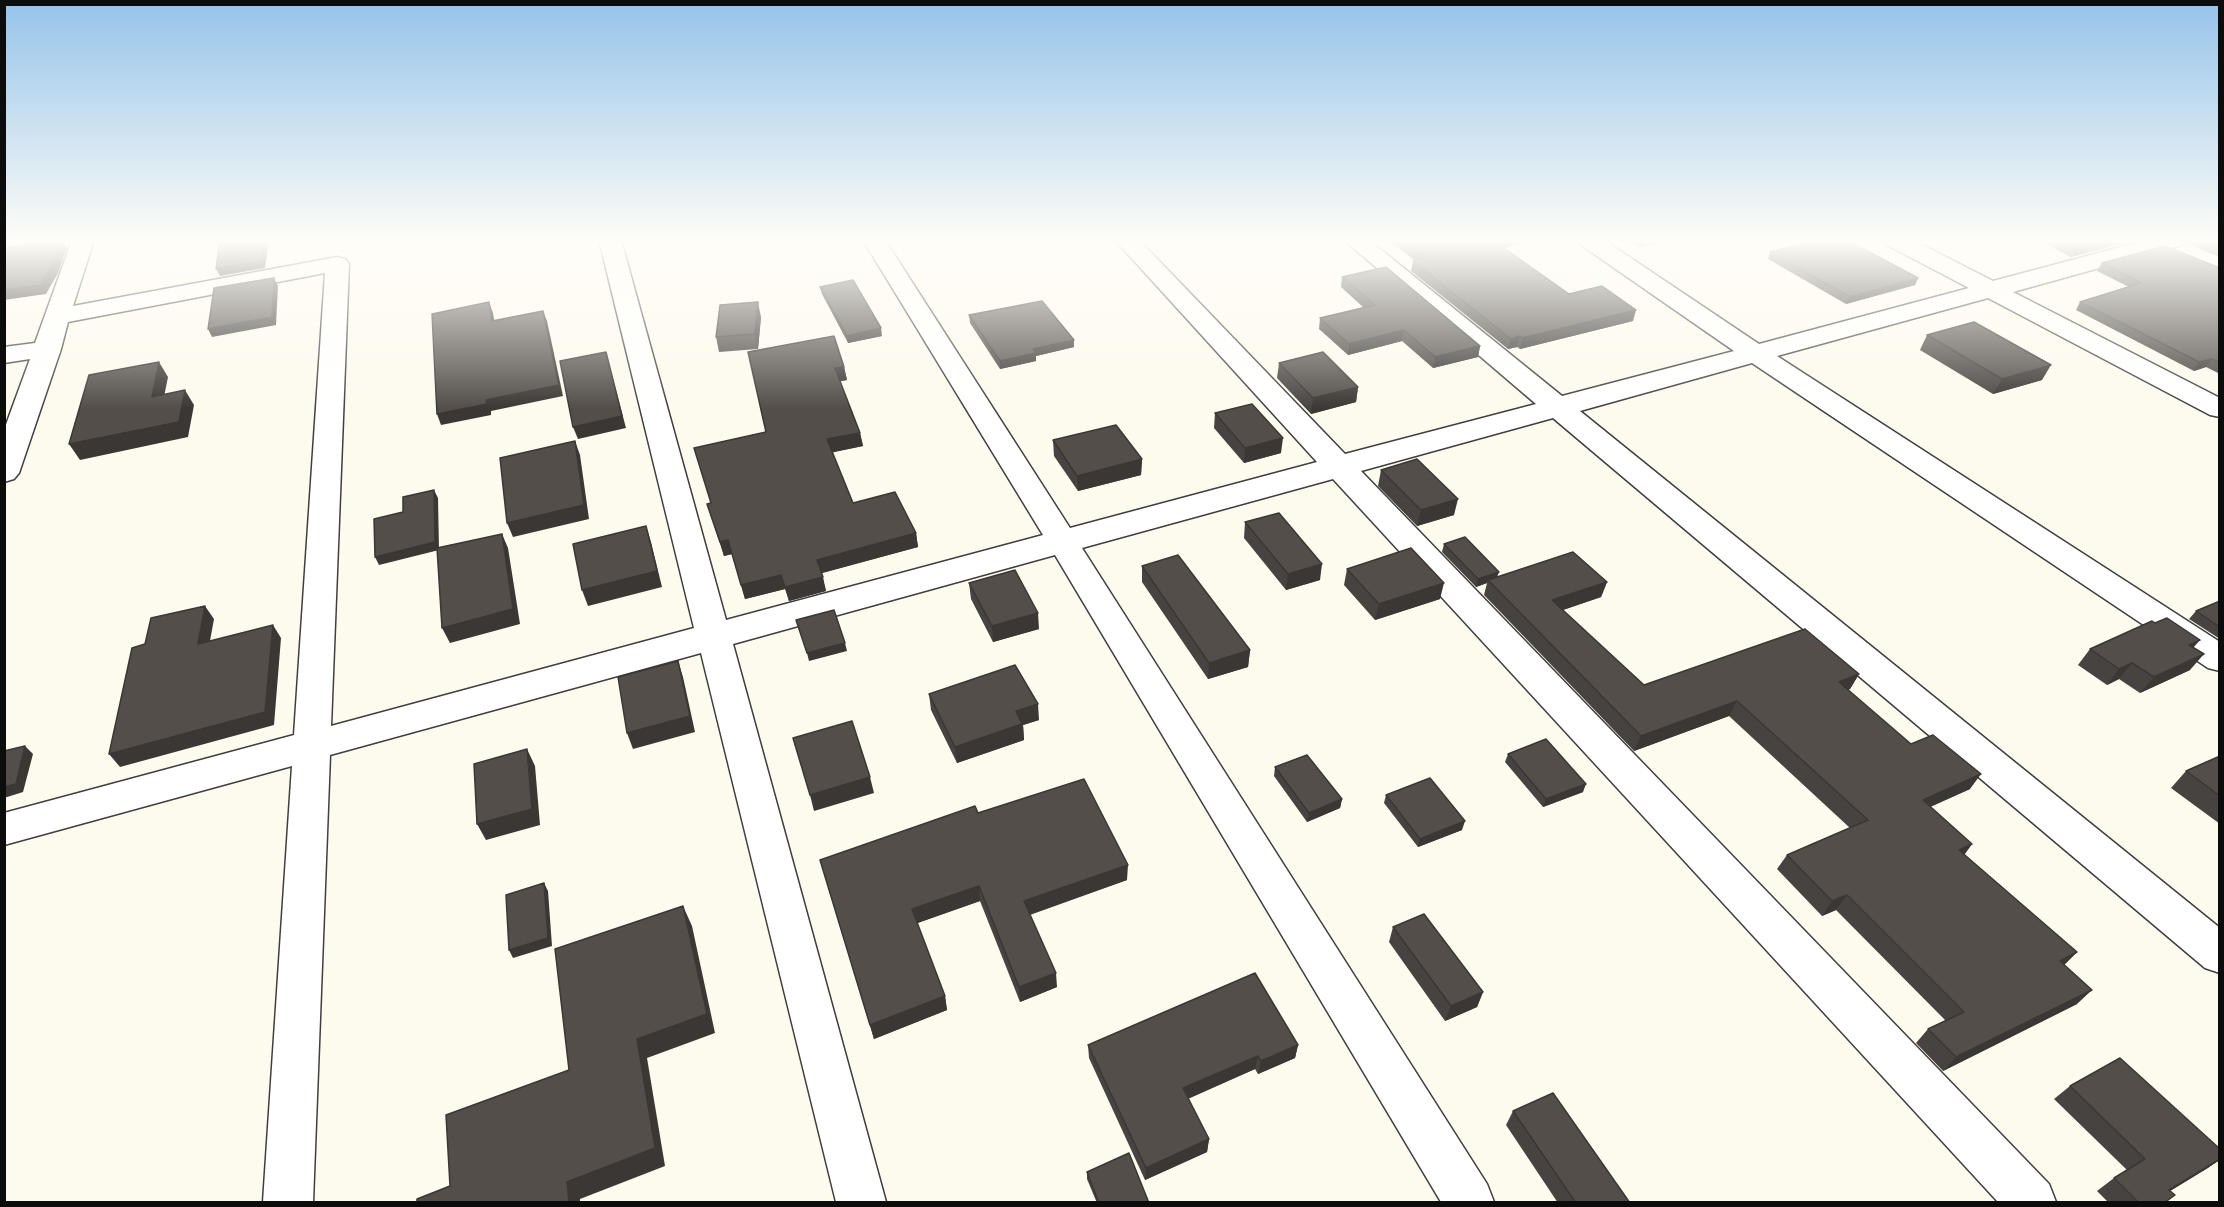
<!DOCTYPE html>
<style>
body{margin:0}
#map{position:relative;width:2224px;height:1207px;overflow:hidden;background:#fdfaee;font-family:"Crimson Pro",serif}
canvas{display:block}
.frame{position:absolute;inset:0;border:6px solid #0c0c0c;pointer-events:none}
</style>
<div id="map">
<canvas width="2224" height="1207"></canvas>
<div class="frame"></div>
</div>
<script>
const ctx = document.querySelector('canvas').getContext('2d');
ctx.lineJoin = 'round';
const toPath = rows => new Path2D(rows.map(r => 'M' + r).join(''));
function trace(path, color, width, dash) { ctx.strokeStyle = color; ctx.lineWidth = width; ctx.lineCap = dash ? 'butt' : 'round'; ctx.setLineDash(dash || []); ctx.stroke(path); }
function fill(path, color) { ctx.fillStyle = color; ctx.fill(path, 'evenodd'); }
const street = toPath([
 [72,240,94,240,73,306,337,257,345,259,349,264,331,726,694,628,599,240,621,240,726,620,1043,535,863,240,885,240,1070,528,1317,462,1115,240,1139,240,1345,454,1536,404,1344,240,1369,240,1562,396,1734,351,1581,245,1578,240,1604,240,1759,344,1969,288,1887,245,1884,240,1913,240,1993,281,2147,240,2185,240,2182,245,2013,292,2220,398,2220,417,2210,415,1988,298,1777,356,2220,642,2220,671,2208,668,1752,363,1580,411,2220,928,2220,973,2205,968,1553,418,1361,471,2049,1184,2056,1202,1998,1202,1333,479,1082,548,1487,1184,1494,1202,1441,1202,1055,555,733,644,886,1202,836,1202,701,653,330,755,313,1202,263,1202,292,766,4,845,4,813,294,735,325,273,68,322,61,349,19,473,14,479,4,482,4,430,30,359,4,363,4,347,35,343,72,240]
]);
const wall = toPath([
 [1388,240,1523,240,1522,244,1504,248,1569,294,1633,321,1520,349,1517,347,1508,349,1411,271,1413,261,1414,260],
 [1629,240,1668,240,1639,247],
 [2038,240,2135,240,2071,257],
 [2186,240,2220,240,2220,257,2186,243],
 [1770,252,1918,278,1915,285,1846,304,1768,259],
 [2102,263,2220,268,2220,374,2206,367,2194,371,2076,310,2080,302,2129,287,2097,271],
 [1342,277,1480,346,1478,357,1433,368,1402,341,1348,355,1319,329,1320,318,1364,308,1341,287],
 [820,287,882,336,848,343,822,294],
 [969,315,1074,340,1074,347,1036,356,1036,361,1000,369,970,323],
 [761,317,758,349,719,352,716,337],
 [1927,335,2042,380,1993,394,1920,350],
 [1279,363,1358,387,1356,402,1311,414,1277,378],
 [844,367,847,380,840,381,860,433,863,446,832,452,853,503,916,533,918,547,821,573,826,591,789,601,785,589,745,599,732,554,724,556,707,504,711,503,766,432],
 [1215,413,1281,453,1244,463,1214,428],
 [1053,440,1142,459,1141,475,1078,491,1054,456],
 [1381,470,1454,515,1417,526,1378,486],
 [1245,522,1320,580,1286,590,1244,538],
 [1444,544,1497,577,1607,582,1601,597,1563,610,1644,685,1859,674,1850,689,1848,690,1911,744,1970,789,1930,807,1972,844,1964,855,2077,952,2064,965,2077,1004,1943,1071,1916,1043,1928,1029,1946,1021,1836,910,1822,916,1777,869,1787,855,1850,828,1729,716,1634,751,1484,595,1487,583,1476,587,1442,552],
 [1142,566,1250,650,1248,667,1208,679,1142,582],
 [1347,569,1440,599,1375,620,1344,585],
 [969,583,1039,629,993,642,971,599],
 [2220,601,2220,639,2189,619,2196,611],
 [2194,648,2190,670,2140,693,2119,679,2107,685,2078,665,2090,649],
 [929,694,1039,720,1023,725,1024,740,957,763,931,710],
 [1508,754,1583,792,1543,807,1505,762],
 [2220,756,2220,824,2171,788,2186,771],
 [1275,767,1342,799,1340,808,1307,822,1274,776],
 [1386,795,1462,830,1418,847,1384,803],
 [978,813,1127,880,1030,915,1057,987,1020,1002,980,901,917,923,945,996,947,1010,874,1039,820,860],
 [1393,927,1483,992,1477,1007,1445,1021,1389,942],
 [1088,1045,1298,1045,1295,1058,1258,1074,1255,1069,1188,1099,1209,1139,1207,1152,1145,1180,1089,1058],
 [2070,1086,2220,1149,2220,1160,2170,1191,2175,1195,2165,1203,2109,1203,2097,1191,2114,1178,2127,1170,2054,1099],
 [1513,1111,1630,1203,1558,1203,1506,1125],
 [1087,1172,1149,1203,1097,1203,1087,1179]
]);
const shadedWall = toPath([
 [4,240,9,240,4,247],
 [61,240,62,240,67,248,58,273,46,294,4,300,4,290],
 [264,240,269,240,265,268,220,276,216,269],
 [1497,240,1523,240,1522,244,1492,251,1494,241],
 [1641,240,1668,240,1639,247],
 [2111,240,2135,240,2071,257,2076,250],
 [274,278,278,286,276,325,212,337,208,329],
 [1918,278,1915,285,1846,304,1850,297],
 [489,302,493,313,496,331,492,321],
 [758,302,761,317,758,349,755,334],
 [1636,310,1633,321,1520,349,1522,338],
 [543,311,547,321,563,396,491,411,491,415,441,425,437,414,486,400],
 [881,328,882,336,848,343,847,336],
 [1404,330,1402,341,1348,355,1349,344],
 [1520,336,1517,347,1508,349,1511,339],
 [1074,340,1074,347,1036,356,1036,361,1000,369,1000,361,1033,349],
 [1480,346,1478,357,1433,368,1435,357],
 [606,352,626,428,578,439,573,427],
 [2212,359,2206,367,2194,371,2199,362],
 [159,362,168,377,161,412,152,397],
 [2051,365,2042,380,1993,394,2002,379],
 [844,367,847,380,837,382,835,368],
 [1358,387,1356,402,1311,414,1313,398],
 [185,390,194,405,188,437,80,460,69,444],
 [860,433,863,446,830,453,827,439],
 [1283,438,1281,453,1244,463,1245,448],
 [575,441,580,455,589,519,513,537,507,523],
 [1142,459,1141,475,1078,491,1077,476],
 [434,490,438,498,439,550,379,565,375,557],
 [1458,499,1454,515,1417,526,1421,510],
 [646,526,651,542,662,587,588,606,582,590],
 [916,533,918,547,819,574,817,560],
 [502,534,508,548,520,624,450,643,442,628],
 [728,540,732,554,724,556,720,542],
 [1322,564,1320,580,1286,590,1288,574],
 [1499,572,1496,580,1488,580,1487,583,1476,587,1478,579],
 [781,575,785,589,745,599,741,585],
 [823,577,826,591,789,601,785,587],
 [1607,582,1601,597,1548,615,1552,600],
 [1444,583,1440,599,1375,620,1379,604],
 [205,606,214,619,207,657,198,644],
 [1038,613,1039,629,993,642,992,626],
 [273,625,281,638,274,725,120,767,109,754],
 [2200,640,2186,656,2189,645],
 [845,643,847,651,809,661,807,653],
 [1250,650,1248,667,1208,679,1209,663],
 [2204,654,2190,670,2140,693,2154,677],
 [678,661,683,677,695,732,633,749,627,733],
 [2132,663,2119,679,2107,685,2119,669],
 [1859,674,1850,689,1831,697,1839,682],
 [1737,701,1729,716,1634,751,1641,736],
 [1038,704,1039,720,1023,725,1024,740,957,763,955,747,1016,711],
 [25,746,33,754,23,792,4,798,4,787],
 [527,749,535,766,540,825,486,840,477,824],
 [1981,774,1970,789,1912,815,1923,800],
 [870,777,874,793,814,811,810,795],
 [1586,784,1583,792,1543,807,1546,799],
 [1342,799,1340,808,1307,822,1309,813],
 [1465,821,1462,830,1418,847,1420,839],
 [1972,844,1961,859,1959,850],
 [1128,865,1127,880,1025,916,1024,901],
 [544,883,548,891,552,946,513,958,509,950],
 [979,886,980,901,915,924,912,909],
 [1847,895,1836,910,1822,916,1832,901],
 [683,906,692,926,715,1033,647,1058,665,1166,580,1199,580,1203,569,1203,567,1182],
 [2077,952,2063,966,2060,961],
 [1056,973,1057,987,1020,1002,1019,987],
 [2092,990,2077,1004,1943,1071,1956,1057],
 [1483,992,1477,1007,1445,1021,1451,1006],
 [945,996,947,1010,874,1039,870,1025],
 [1298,1045,1295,1058,1258,1074,1261,1061],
 [1258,1056,1255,1069,1182,1101,1183,1088],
 [1209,1139,1207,1152,1145,1180,1146,1168],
 [2220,1159,2208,1168,2152,1202,2169,1190]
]);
const building = toPath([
 [53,240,61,240,52,264,40,285,4,290,4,248,53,240],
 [220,240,264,240,262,261,216,269,220,240],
 [1403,240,1497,240,1494,241,1569,294,1602,286,1636,310,1522,338,1520,336,1511,339,1413,261,1426,258,1403,240],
 [1816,240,1847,240,1918,278,1850,297,1770,252,1816,240],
 [2058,240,2111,240,2076,250,2058,240],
 [2203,240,2220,240,2220,247,2203,240],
 [2165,246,2220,268,2220,363,2212,359,2199,362,2080,302,2141,283,2102,263,2165,246],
 [1386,267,1480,346,1435,357,1404,330,1349,344,1320,318,1375,305,1342,277,1386,267],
 [274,278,272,317,208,329,214,288,274,278],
 [853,280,881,328,847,336,820,287,853,280],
 [1042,301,1074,340,1033,349,1036,353,1000,361,969,315,1042,301],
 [489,302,492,321,543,311,559,385,486,400,487,404,437,414,432,314,489,302],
 [758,302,755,334,716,337,720,305,758,302],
 [1974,322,2051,365,2002,379,1927,335,1974,322],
 [834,336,844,367,835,368,860,433,827,439,853,503,895,492,916,533,817,560,823,577,785,587,781,575,741,585,728,540,720,542,707,504,711,503,694,448,766,432,748,352,834,336],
 [606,352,622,416,573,427,560,361,606,352],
 [1323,352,1358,387,1313,398,1279,363,1323,352],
 [159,362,152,397,185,390,179,422,69,444,89,375,159,362],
 [1252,404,1283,438,1245,448,1215,413,1252,404],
 [1116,425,1142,459,1077,476,1053,440,1116,425],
 [575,441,584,505,507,523,500,458,575,441],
 [1417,459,1458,499,1421,510,1381,470,1417,459],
 [434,490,435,542,375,557,374,519,403,512,403,497,434,490],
 [1279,513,1322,564,1288,574,1245,522,1279,513],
 [646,526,657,571,582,590,573,544,646,526],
 [502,534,513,609,442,628,437,548,502,534],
 [1465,537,1499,572,1478,579,1444,544,1465,537],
 [1411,548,1444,583,1379,604,1347,569,1411,548],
 [1573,552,1607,582,1552,600,1644,685,1805,629,1859,674,1839,682,1911,744,1933,735,1981,774,1923,800,1972,844,1959,850,2077,952,2060,961,2092,990,1956,1057,1928,1029,1964,1012,1847,895,1832,901,1787,855,1868,820,1737,701,1641,736,1488,580,1573,552],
 [1178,555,1250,650,1209,663,1142,566,1178,555],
 [1015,570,1038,613,992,626,969,583,1015,570],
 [2220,601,2220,627,2196,611,2220,601],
 [205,606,198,644,273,625,265,712,109,754,132,648,145,644,151,618,205,606],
 [834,610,845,643,807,653,796,620,834,610],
 [2167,618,2200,640,2189,645,2204,654,2154,677,2132,663,2119,669,2090,649,2152,621,2155,623,2167,618],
 [678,661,690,716,627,733,618,677,678,661],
 [1015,665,1038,704,1016,711,1022,724,955,747,929,694,1015,665],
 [852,721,870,777,810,795,793,738,852,721],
 [1546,739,1586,784,1546,799,1508,754,1546,739],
 [25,746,16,784,4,787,4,751,25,746],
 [527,749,532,809,477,824,474,764,527,749],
 [1307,755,1342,799,1309,813,1275,767,1307,755],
 [2220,756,2220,796,2186,771,2220,756],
 [1430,778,1465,821,1420,839,1386,795,1430,778],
 [1084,779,1128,865,1024,901,1056,973,1019,987,979,886,912,909,945,996,870,1025,820,860,975,806,978,813,1084,779],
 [544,883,548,938,509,950,506,895,544,883],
 [683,906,707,1014,637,1039,655,1148,567,1182,569,1203,417,1203,417,1199,450,1186,446,1115,569,1070,555,949,683,906],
 [1424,914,1483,992,1451,1006,1393,927,1424,914],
 [1255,973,1298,1045,1261,1061,1258,1056,1183,1088,1209,1139,1146,1168,1088,1045,1255,973],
 [2120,1058,2220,1149,2220,1159,2169,1190,2175,1195,2164,1203,2139,1203,2114,1178,2145,1159,2070,1086,2120,1058],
 [1553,1093,1630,1203,1576,1203,1513,1111,1553,1093],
 [1129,1153,1149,1203,1099,1203,1087,1172,1129,1153]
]);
trace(street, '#3f3f3f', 3);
fill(street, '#fff');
fill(wall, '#474340');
fill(shadedWall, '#3a3734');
fill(building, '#534e4a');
trace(building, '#3a3734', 1.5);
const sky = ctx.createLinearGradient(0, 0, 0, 409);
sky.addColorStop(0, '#95c3ea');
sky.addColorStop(0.59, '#fefdf7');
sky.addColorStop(1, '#fefdf700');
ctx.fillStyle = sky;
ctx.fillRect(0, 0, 2224, 409);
</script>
